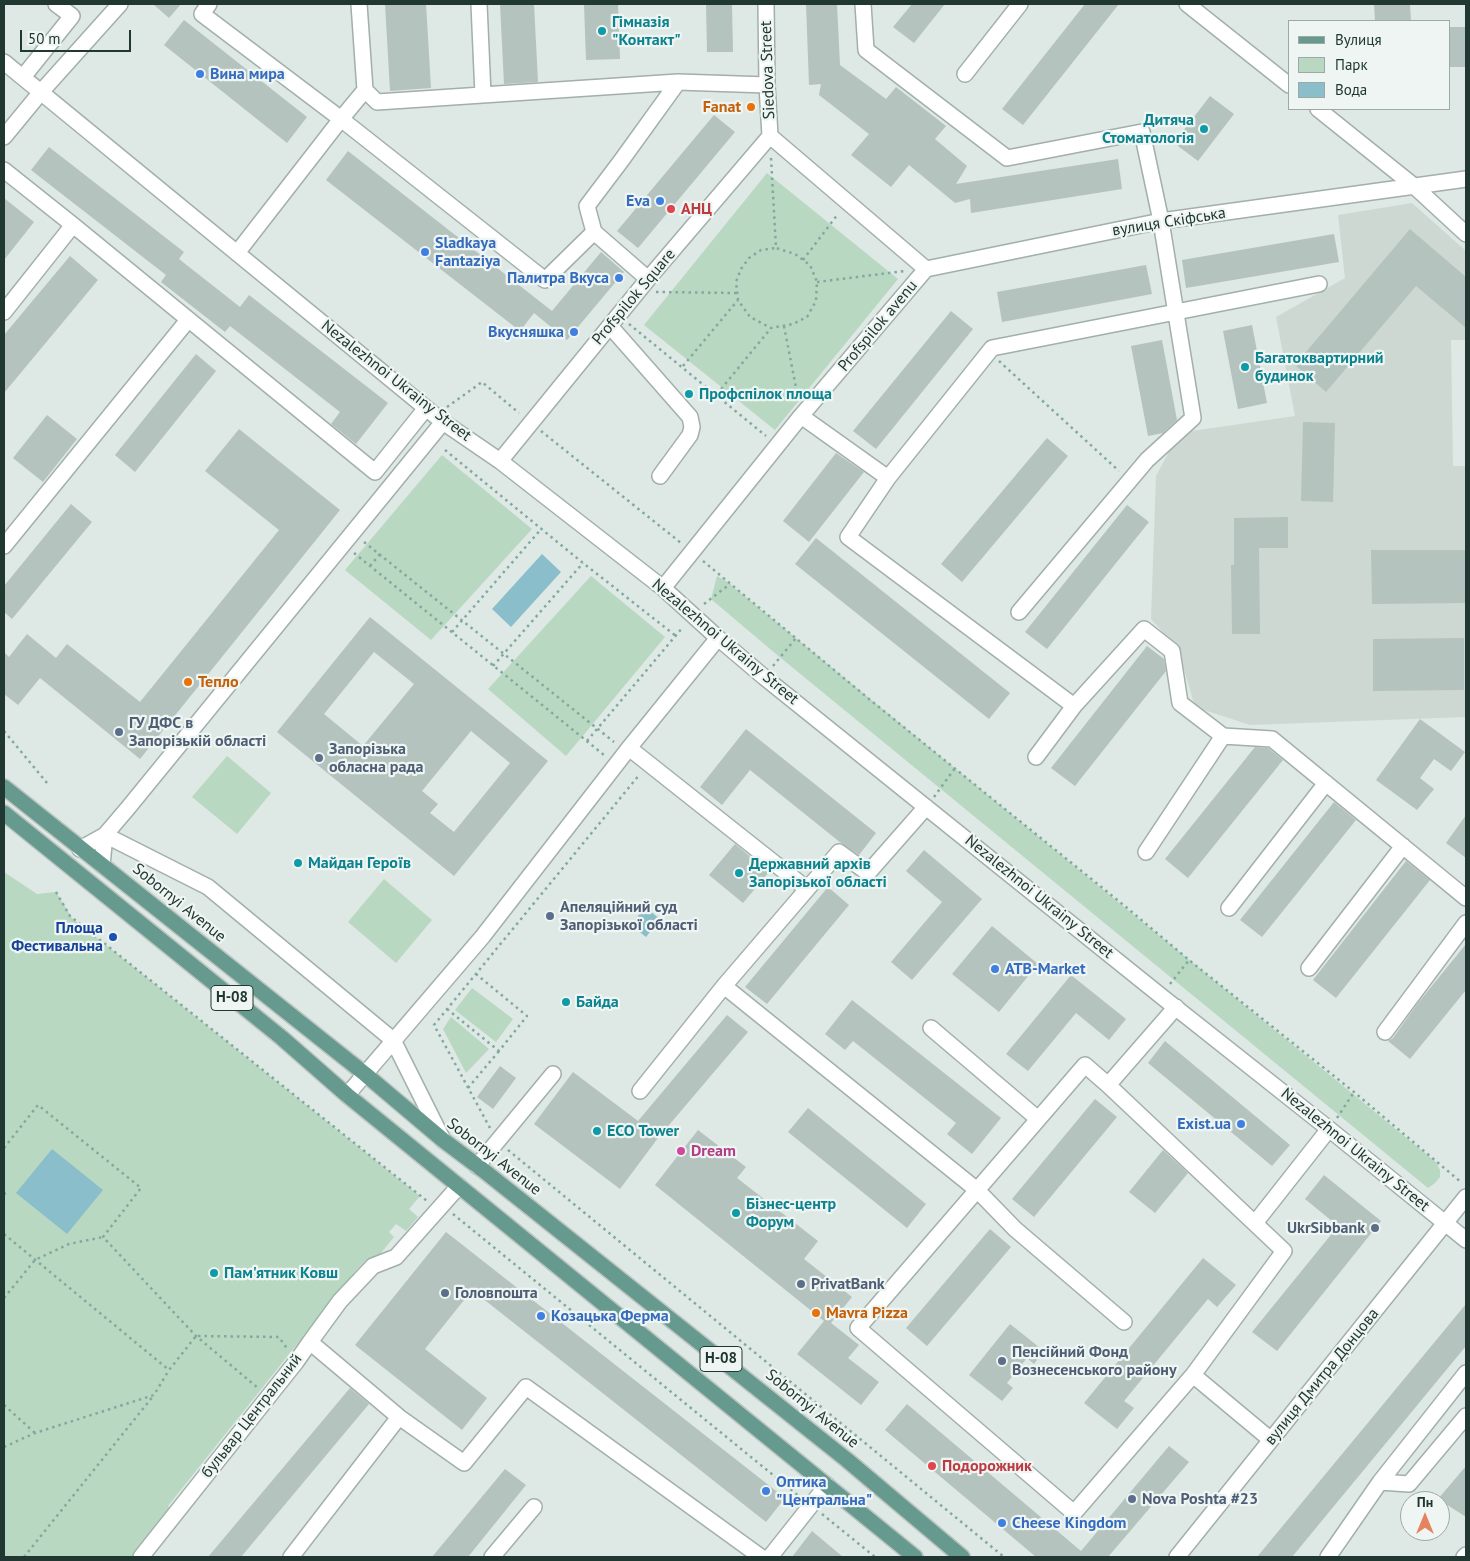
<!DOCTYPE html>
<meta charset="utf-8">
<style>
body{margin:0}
#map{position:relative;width:1470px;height:1561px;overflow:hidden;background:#dee8e4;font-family:"PT Sans",sans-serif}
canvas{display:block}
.frame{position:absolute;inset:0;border:5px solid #213731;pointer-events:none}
.legend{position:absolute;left:1288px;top:20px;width:162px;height:90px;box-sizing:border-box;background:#eef5f2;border:1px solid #9ca9a5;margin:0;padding:6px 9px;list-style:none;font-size:15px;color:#213731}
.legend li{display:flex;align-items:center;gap:10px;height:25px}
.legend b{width:25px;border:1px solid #9ca9a5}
.north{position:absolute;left:1400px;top:1491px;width:50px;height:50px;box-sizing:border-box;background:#eef5f2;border:1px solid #9ca9a5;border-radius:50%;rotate:0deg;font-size:14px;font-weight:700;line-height:20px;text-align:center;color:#213731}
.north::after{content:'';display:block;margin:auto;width:18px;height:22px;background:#e6835f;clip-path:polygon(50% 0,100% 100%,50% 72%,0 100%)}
.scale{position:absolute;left:20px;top:30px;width:111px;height:22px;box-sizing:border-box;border:2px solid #213731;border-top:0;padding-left:6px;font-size:15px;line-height:18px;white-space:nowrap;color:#213731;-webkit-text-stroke:4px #eef5f2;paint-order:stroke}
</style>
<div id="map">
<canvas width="1470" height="1561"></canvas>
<div class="frame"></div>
<ul class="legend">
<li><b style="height:6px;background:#669a8e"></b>Вулиця</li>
<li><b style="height:14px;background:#b8d8c2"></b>Парк</li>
<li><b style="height:14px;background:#8abeca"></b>Вода</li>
</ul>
<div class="north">Пн</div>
<div class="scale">50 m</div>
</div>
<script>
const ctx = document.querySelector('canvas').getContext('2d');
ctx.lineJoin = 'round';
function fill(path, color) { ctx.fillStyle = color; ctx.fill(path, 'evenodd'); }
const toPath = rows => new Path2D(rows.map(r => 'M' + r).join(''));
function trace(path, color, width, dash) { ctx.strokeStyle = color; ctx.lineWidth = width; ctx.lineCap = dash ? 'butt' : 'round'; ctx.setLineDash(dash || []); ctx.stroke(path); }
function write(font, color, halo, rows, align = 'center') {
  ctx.font = font + ' "PT Sans",sans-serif'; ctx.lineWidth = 4.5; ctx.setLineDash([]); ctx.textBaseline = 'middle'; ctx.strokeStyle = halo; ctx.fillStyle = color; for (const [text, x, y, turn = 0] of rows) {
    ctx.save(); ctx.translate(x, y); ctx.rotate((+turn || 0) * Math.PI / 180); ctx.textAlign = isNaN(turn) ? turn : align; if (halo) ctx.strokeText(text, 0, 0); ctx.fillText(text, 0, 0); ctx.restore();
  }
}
const built = toPath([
 [1412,203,1466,251,1466,340,1451,340,1453,466,1466,466,1466,717,1250,725,1195,707,1178,649,1151,619,1156,476,1170,450,1192,431,1295,416,1276,317,1345,278,1338,215]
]);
const green = toPath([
 [767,173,898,279,775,430,644,325],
 [442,455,532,529,431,640,345,570],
 [591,576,665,637,566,756,488,689],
 [717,576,726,581,1436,1162,1440,1170,1440,1177,1435,1183,1428,1188,776,654,711,599],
 [227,756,271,793,237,834,192,797],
 [4,872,37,894,56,892,72,918,420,1196,409,1209,418,1217,406,1231,396,1224,389,1232,394,1237,372,1264,366,1260,357,1269,168,1506,171,1509,133,1557,4,1557],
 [384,879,432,920,396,963,348,922],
 [472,988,513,1019,496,1042,455,1010],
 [451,1017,489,1049,466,1073,443,1029]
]);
const water = toPath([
 [542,554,561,572,511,627,492,609],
 [645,907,660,919,646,937,631,925],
 [52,1149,103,1190,67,1234,16,1193]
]);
const building = toPath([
 [153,4,181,4,169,18],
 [385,4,426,4,431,88,390,91],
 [500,4,534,4,538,82,504,84],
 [584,4,618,4,620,59,586,60],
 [706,4,732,4,733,52,707,52],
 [806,4,837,4,840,65,886,99,896,87,946,126,935,139,967,166,956,184,1118,159,1122,189,971,213,970,199,955,203,909,165,891,187,851,155,869,134,819,95,821,84,809,85],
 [912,4,945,4,914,43,893,27],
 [1085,4,1119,4,1023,125,1002,109],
 [1374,4,1410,4,1411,21,1375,21],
 [184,20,307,117,287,143,164,45],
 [1449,27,1466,27,1466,67,1449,67],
 [1210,96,1234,114,1198,161,1174,143],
 [714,115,735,132,638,248,617,231],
 [49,147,184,252,179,259,240,307,249,295,388,403,356,444,331,424,340,412,230,326,225,332,161,282,166,275,31,170],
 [348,151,552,311,601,252,624,272,567,340,534,313,520,331,326,180],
 [4,198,34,222,4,260],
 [1410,229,1466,277,1466,328,1416,286,1326,392,1295,365],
 [1334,234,1339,262,1186,288,1182,260],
 [70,256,98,280,4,393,4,335],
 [1146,265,1152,294,1002,322,997,292],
 [951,311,973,329,876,449,853,431],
 [1252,325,1267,403,1238,409,1223,331],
 [1162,340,1177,420,1163,433,1148,436,1131,346],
 [196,354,216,371,135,472,115,455],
 [47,415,77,439,43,482,13,458],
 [1303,422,1335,423,1333,502,1301,501],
 [239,429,340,510,140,759,40,678,18,705,4,694,4,652,9,657,27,634,56,658,67,644,140,702,279,530,205,471],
 [1047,438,1068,456,962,582,941,564],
 [836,453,864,472,809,542,783,521],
 [71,504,92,522,12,619,4,612,4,586],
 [1127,505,1149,522,1047,649,1025,632],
 [1288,517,1288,548,1259,548,1260,634,1232,634,1231,565,1234,565,1234,518],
 [816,538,1010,693,989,719,795,564],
 [1371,550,1466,550,1466,603,1372,604],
 [370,617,548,761,454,876,277,732],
 [374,652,414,684,363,746,324,714],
 [471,731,510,763,454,832,430,813,438,804,422,791],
 [1464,638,1464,690,1373,691,1373,639],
 [1147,646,1164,659,1166,671,1075,786,1051,768],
 [1420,719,1465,752,1451,771,1434,759,1420,778,1434,789,1417,810,1376,780],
 [746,729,876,833,859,855,841,843,750,770,722,805,700,787],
 [1255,747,1268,748,1283,760,1188,878,1165,859],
 [1334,802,1356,820,1262,937,1240,920],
 [1466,815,1466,858,1446,843],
 [735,844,769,872,743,903,709,875],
 [924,850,982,899,912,980,891,962,942,902,906,871],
 [1406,861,1430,880,1336,998,1313,980],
 [828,887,849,905,767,1004,745,987],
 [992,926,1038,964,999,1012,952,974],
 [1466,944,1466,990,1410,1059,1388,1041,1393,1038,1418,1003],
 [1071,975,1126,1019,1109,1040,1076,1013,1028,1071,1006,1054],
 [852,1000,1001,1118,972,1154,947,1134,956,1123,853,1041,845,1050,825,1034],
 [727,1015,748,1032,658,1138,620,1189,534,1124,573,1072,638,1121],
 [1165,1041,1290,1145,1272,1166,1148,1063],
 [500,1066,516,1078,493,1109,477,1097],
 [1095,1099,1117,1117,1034,1217,1012,1199],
 [808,1108,926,1204,907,1228,788,1132],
 [698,1130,746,1167,737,1178,818,1241,804,1259,852,1297,831,1323,859,1345,848,1358,879,1382,861,1405,797,1354,824,1321,655,1185],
 [1163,1150,1188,1173,1155,1213,1129,1192],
 [1324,1175,1381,1221,1277,1351,1252,1332,1338,1226,1305,1199],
 [990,1229,1011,1247,927,1346,906,1328],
 [446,1232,785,1498,766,1522,472,1290,425,1349,487,1398,462,1430,355,1345],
 [1203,1258,1236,1285,1217,1307,1208,1299,1124,1401,1134,1408,1117,1429,1084,1403],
 [1466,1304,1466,1346,1292,1557,1257,1557],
 [1010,1324,1044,1351,1034,1364,1027,1358,1007,1383,1013,1388,1002,1401,969,1375],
 [350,1388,369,1404,241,1557,208,1557],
 [907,1404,1081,1551,1169,1446,1189,1462,1108,1557,1036,1557,885,1430],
 [1466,1466,1466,1517,1438,1499],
 [505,1469,526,1485,468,1557,432,1557],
 [812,1531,843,1557,792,1557]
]);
const path = toPath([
 [771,158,776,248,795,254,810,265,817,282,816,301,807,317,793,324,771,328,750,317,738,300,736,282,741,269,749,258,761,250,776,248],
 [803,260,838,214],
 [817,282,905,271],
 [656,292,737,293],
 [629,324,766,436],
 [784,326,798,398],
 [999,361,1119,471],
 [683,366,738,300],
 [717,394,771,328],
 [447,407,482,382,519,413],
 [541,431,681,543],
 [445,450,583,563,676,636],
 [364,542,614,742],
 [354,553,604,755],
 [703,561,869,699,1126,907,1189,960,1354,1092,1462,1183],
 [370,566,380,554],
 [704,604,730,584],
 [452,632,542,528],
 [493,666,583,563],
 [773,666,796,638],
 [4,731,47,783],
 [587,741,683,627],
 [934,797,955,768],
 [56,892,70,916,427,1201],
 [1170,984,1189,960],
 [447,1009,499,1051,527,1016,476,974],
 [468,1088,499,1051],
 [1337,1118,1354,1092],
 [490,1128,434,1025,640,774],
 [4,1148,38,1105,141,1188,103,1237,196,1336,258,1388],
 [508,1150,1004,1557],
 [4,1192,5,1194,4,1195],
 [453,1214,800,1497],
 [4,1234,169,1370,196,1336],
 [4,1298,35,1260,69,1244,103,1237],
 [198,1336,279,1337,288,1350],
 [4,1405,35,1433],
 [4,1447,35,1433,154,1395,169,1370],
 [822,1514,875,1557],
 [24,1557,154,1395]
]);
const minor = toPath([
 [209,4,202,14,341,119,365,90,359,4],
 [479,4,483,95],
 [766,4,767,85,770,136],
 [863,4,866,50,1007,158,1142,132,1161,221,1193,418,1147,460,1019,612],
 [1187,4,1289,85],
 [4,62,443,422,500,461,663,588,718,638,764,677,1161,996,1329,1129,1466,1240],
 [965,74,1020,4],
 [23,77,72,16,56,4],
 [365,90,377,102,678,82],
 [1318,109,1414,186,1466,234],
 [4,137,41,92,120,4],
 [4,170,73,225,375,472,426,408],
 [237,253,341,119,545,280,594,232],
 [926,269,1161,221,1466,179],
 [648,279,594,232,587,206,621,161,678,82,767,85],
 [4,312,73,225],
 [610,326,690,417,692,427,690,435,660,476],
 [801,416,888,478,848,537,1074,706],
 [500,461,648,279,770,136],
 [888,478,992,348,1319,284],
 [4,546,188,320],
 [663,588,801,416,926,269,770,136],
 [629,748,807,889],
 [1036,757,1074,706,1144,629,1172,651,1180,703,1223,736],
 [80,849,105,835,128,808,443,422],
 [1146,852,1223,736,1272,739,1466,898],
 [102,865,105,835,208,887,393,1040,443,1140],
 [1229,908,1326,783],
 [1309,968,1403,846],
 [724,986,977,1190,1015,1229,1124,1322],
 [1176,1007,1108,1085,1085,1065,858,1328,1074,1513,1193,1375,1271,1440],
 [931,1028,1038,1119],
 [1385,1032,1466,923],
 [1108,1085,1284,1251,1193,1375],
 [640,1091,724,986,839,852,868,873,926,807],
 [347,1095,483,936,629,748,718,638],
 [477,1166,553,1074],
 [1255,1223,1329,1129],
 [310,1342,340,1301,373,1266,396,1257,459,1186],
 [1380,1482,1409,1484,1466,1416],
 [141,1557,296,1362,310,1342,399,1417,464,1463,526,1387,761,1557],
 [291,1557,399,1417],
 [492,1557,534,1507],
 [770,1557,827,1485],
 [1177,1557,1466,1197],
 [1328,1557,1380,1482,1466,1373],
 [1464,1557,1466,1555]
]);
const major = toPath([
 [4,787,365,1074,443,1140,483,1170,847,1460,962,1557],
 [4,813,282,1038,347,1095,915,1557]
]);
const markers = [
 [602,31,5,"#0f9aa8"],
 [200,74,5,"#3f7fe0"],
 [751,107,5,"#e8710a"],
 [1204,129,5,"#0f9aa8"],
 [660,201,5,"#3f7fe0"],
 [671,209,5,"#e0444e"],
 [425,252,5,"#3f7fe0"],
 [619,278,5,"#3f7fe0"],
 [574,332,5,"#3f7fe0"],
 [1245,367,5,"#0f9aa8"],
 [689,394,5,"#0f9aa8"],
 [188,682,5,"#e8710a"],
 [119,732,5,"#5c6f8a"],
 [319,758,5,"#5c6f8a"],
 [298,863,5,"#0f9aa8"],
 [739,873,5,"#0f9aa8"],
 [550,916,5,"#5c6f8a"],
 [113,937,5,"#1a4fb4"],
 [995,969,5,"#3f7fe0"],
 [566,1002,5,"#0f9aa8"],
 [1241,1124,5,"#3f7fe0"],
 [597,1131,5,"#0f9aa8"],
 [681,1151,5,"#d1479c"],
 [736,1213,5,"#0f9aa8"],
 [1375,1228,5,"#5c6f8a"],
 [214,1273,5,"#0f9aa8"],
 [801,1284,5,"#5c6f8a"],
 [445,1293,5,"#5c6f8a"],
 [816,1313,5,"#e8710a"],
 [541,1316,5,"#3f7fe0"],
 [1002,1361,5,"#5c6f8a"],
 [932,1466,5,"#e0444e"],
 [766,1491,5,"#3f7fe0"],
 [1132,1499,5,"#5c6f8a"],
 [1002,1523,5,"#3f7fe0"]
];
const shields = [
 [232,998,42],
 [721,1359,42]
];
const shieldNames = [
 ["Н-08",232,998],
 ["Н-08",721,1359]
];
const cultureNames = [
 ["Гімназія",612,22],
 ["\"Контакт\"",612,40],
 ["Дитяча",1194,120,"right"],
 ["Стоматологія",1194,138,"right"],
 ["Багатоквартирний",1255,358],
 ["будинок",1255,376],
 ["Профспілок площа",699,394],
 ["Майдан Героїв",308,863],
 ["Державний архів",749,864],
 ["Запорізької області",749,882],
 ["Байда",576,1002],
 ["ECO Tower",607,1131],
 ["Бізнес-центр",746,1204],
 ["Форум",746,1222],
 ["Пам'ятник Ковш",224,1273]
];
const streetNames = [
 ["Siedova Street",768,70,-92],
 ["вулиця Скіфська",1169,222,-9],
 ["Profspilok Square",634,297,-50],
 ["Profspilok avenu",878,326,-50],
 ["Nezalezhnoi Ukrainy Street",396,381,38],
 ["Nezalezhnoi Ukrainy Street",725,642,40],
 ["Nezalezhnoi Ukrainy Street",1039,897,39],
 ["Sobornyi Avenue",179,903,39],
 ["Nezalezhnoi Ukrainy Street",1355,1150,39],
 ["Sobornyi Avenue",494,1157,38],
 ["вулиця Дмитра Донцова",1322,1377,-51],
 ["Sobornyi Avenue",812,1409,39],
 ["бульвар Центральний",252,1416,-52]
];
const shopNames = [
 ["Вина мира",210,74],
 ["Eva",650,201,"right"],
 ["Sladkaya",435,243],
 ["Fantaziya",435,261],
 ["Палитра Вкуса",609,278,"right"],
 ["Вкусняшка",564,332,"right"],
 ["ATB-Market",1005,969],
 ["Exist.ua",1231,1124,"right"],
 ["Козацька Ферма",551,1316],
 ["Оптика",776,1482],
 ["\"Центральна\"",776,1500],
 ["Cheese Kingdom",1012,1523]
];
const foodNames = [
 ["Fanat",741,107,"right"],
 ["Тепло",198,682],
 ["Mavra Pizza",826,1313]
];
const healthNames = [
 ["АНЦ",681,209],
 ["Подорожник",942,1466]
];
const serviceNames = [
 ["ГУ ДФС в",129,723],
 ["Запорізькій області",129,741],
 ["Запорізька",329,749],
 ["обласна рада",329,767],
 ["Апеляційний суд",560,907],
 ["Запорізької області",560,925],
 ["UkrSibbank",1365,1228,"right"],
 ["PrivatBank",811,1284],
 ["Головпошта",455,1293],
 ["Пенсійний Фонд",1012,1352],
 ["Вознесенського району",1012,1370],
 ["Nova Poshta #23",1142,1499]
];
const transitNames = [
 ["Площа",103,928],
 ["Фестивальна",103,946]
];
const hotelNames = [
 ["Dream",691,1151]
];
fill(built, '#cdd8d3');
fill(green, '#b8d8c2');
fill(water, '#8abeca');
fill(building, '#b4c3bd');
trace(minor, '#a2afab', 18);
trace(major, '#bcc3c1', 18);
trace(path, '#81a99e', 2.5, [2.5, 4]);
trace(minor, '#fff', 15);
trace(major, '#669a8e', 15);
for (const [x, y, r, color] of markers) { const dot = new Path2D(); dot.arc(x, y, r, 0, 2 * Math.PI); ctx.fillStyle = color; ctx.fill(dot); trace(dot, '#eef5f2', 2); }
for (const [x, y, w] of shields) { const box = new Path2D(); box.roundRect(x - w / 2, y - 12.5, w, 25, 4); ctx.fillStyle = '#eef5f2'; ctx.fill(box); trace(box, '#213731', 1); }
write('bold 15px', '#213731', null, shieldNames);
write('bold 16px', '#0d838f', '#eef5f2', cultureNames, 'left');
write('16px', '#213731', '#eef5f2', streetNames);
write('bold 16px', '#366cbe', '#eef5f2', shopNames, 'left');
write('bold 16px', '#c56008', '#eef5f2', foodNames, 'left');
write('bold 16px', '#be3a42', '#eef5f2', healthNames, 'left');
write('bold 16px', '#4e5e75', '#eef5f2', serviceNames, 'left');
write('bold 16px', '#164399', '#eef5f2', transitNames, 'right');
write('bold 16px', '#b23c85', '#eef5f2', hotelNames, 'left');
</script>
